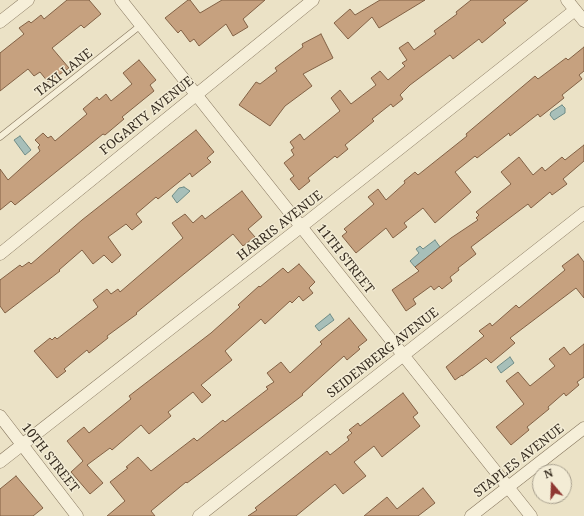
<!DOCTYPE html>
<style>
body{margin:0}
#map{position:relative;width:584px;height:516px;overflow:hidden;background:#ebe2c6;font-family:"Noto Serif",serif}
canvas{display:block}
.north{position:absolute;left:532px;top:464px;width:40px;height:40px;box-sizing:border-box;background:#f3ecd5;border:1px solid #a79f8d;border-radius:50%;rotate:341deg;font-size:11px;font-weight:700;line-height:16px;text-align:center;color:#362c20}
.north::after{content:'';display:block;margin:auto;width:14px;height:18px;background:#8f3732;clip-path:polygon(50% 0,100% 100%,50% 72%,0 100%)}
</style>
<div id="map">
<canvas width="584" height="516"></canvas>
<div class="north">N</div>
</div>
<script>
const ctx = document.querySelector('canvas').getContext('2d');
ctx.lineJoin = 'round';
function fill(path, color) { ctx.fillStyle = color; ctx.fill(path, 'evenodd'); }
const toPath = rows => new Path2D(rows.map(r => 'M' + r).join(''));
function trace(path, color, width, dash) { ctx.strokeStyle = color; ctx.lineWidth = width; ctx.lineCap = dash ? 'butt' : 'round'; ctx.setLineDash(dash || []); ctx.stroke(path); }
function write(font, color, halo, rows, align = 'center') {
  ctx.font = font + ' "Noto Serif",serif'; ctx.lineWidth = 3; ctx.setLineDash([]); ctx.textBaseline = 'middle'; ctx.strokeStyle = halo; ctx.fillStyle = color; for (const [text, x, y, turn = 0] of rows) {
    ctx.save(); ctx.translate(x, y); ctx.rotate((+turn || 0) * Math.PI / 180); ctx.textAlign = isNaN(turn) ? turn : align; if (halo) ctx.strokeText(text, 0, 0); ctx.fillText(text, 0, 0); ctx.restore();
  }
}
const water = toPath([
 [562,105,565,108,565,113,554,120,550,115,551,112,562,105],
 [20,136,31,150,25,155,14,140,20,136],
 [184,187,190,191,177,203,172,196,179,188,184,187],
 [435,240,440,247,415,267,410,261,419,253,416,249,420,246,423,249,435,240],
 [330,314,334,320,319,331,315,326,330,314],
 [510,357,514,363,501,373,497,367,510,357]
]);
const building = toPath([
 [67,0,89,0,101,14,84,28,81,25,52,48,69,68,48,82,40,72,34,76,28,69,0,91,0,53,24,34,19,28,29,21,31,23,41,15,44,19,67,0],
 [188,0,190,0,200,13,222,0,265,0,243,19,248,27,233,36,226,24,199,46,194,39,190,42,181,30,178,33,165,18,188,0],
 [380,0,425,0,379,28,372,17,348,39,334,23,350,9,355,15,380,0],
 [471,0,528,0,503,20,506,23,482,43,479,39,453,59,450,55,410,85,400,95,403,99,393,107,391,104,372,119,374,121,345,145,348,149,337,158,335,156,308,178,310,181,299,190,290,179,294,176,284,163,294,155,291,150,294,148,290,142,300,134,304,140,340,111,331,98,340,90,351,104,376,85,371,78,380,71,388,80,405,66,402,63,407,60,399,48,408,42,414,50,436,34,434,31,457,14,456,12,471,0],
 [321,34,333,58,303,74,312,86,285,106,270,126,239,105,256,82,260,84,277,71,275,68,303,47,302,44,321,34],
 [584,47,584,71,579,75,582,79,562,95,564,98,540,117,538,114,510,136,509,133,477,158,475,156,455,172,471,192,435,223,423,208,404,223,407,227,393,238,386,228,356,253,342,236,347,232,344,229,374,204,368,197,378,189,386,200,405,183,404,181,415,172,418,175,467,136,466,134,535,76,538,79,566,58,568,60,584,47],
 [139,60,156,80,150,85,154,91,122,117,124,119,105,135,103,134,15,205,11,201,0,210,0,169,8,180,40,151,38,147,40,145,35,140,43,133,48,138,51,136,55,141,87,114,83,109,97,97,99,100,106,94,111,101,132,84,123,73,139,60],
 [196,130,214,152,207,158,211,162,192,177,190,173,158,199,156,197,136,214,142,222,132,230,126,224,108,237,121,255,112,263,104,255,93,264,82,250,59,270,60,271,5,313,0,306,0,280,20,265,22,267,29,262,31,264,82,220,196,130],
 [584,145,584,161,563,179,567,184,552,195,550,192,531,208,528,204,471,247,476,254,458,268,459,270,450,277,452,281,442,289,439,286,434,290,431,286,413,299,416,304,406,311,392,290,419,271,415,267,451,238,478,220,476,218,479,215,476,212,511,184,501,172,519,157,533,175,542,167,545,171,562,157,565,160,584,145],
 [242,191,262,217,248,229,255,237,243,246,233,234,136,313,137,314,107,336,108,338,89,353,87,350,64,369,66,371,57,378,34,351,50,338,52,340,55,337,57,339,98,307,93,300,107,289,111,294,118,289,120,292,183,238,172,223,185,214,193,223,202,215,205,219,242,191],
 [578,254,584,262,584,298,576,288,510,338,515,343,491,363,486,358,462,376,462,375,455,380,446,367,484,336,479,331,490,323,492,326,516,305,519,308,565,270,562,266,578,254],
 [299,264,315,282,309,288,313,293,303,301,299,296,292,303,290,301,265,324,261,319,225,351,232,360,201,385,211,395,202,403,193,392,168,412,171,416,149,434,141,425,112,450,110,448,87,465,103,483,90,494,71,472,83,461,67,441,84,427,89,433,131,399,129,396,211,333,240,307,238,305,259,286,260,287,283,268,288,273,299,264],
 [349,318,367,340,358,347,360,349,347,360,344,356,302,394,303,395,187,483,186,482,151,511,155,516,107,516,125,501,110,482,128,468,126,467,138,457,151,471,194,438,197,441,223,420,225,422,268,389,266,387,274,382,267,373,281,362,290,373,322,344,320,342,349,318],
 [584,344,584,377,577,382,579,385,566,396,564,393,548,407,549,409,527,427,529,430,511,445,496,427,524,404,506,381,518,372,530,386,555,366,549,359,564,347,570,355,584,344],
 [403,393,418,413,413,417,420,426,382,457,374,446,354,462,366,476,343,494,335,484,296,516,248,516,257,510,255,508,327,451,330,455,349,440,347,437,352,433,349,430,358,423,360,426,403,393],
 [16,476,43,508,33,516,0,516,0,489,16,476],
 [423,488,435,503,418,516,364,516,387,497,397,509,423,488]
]);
const lane = toPath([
 [0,137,141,25]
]);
const street = toPath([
 [121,0,531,516],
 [567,0,584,21],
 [0,22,28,0],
 [0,254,313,0],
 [0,416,77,516],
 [0,462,302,226,575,10],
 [199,516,584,213],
 [471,516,584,428]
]);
const streetNames = [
 ["TAXI LANE",64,73,-38],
 ["FOGARTY AVENUE",147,116,-39],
 ["HARRIS AVENUE",280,226,-38],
 ["11TH STREET",345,259,52],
 ["SEIDENBERG AVENUE",383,353,-38],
 ["10TH STREET",50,458,52],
 ["STAPLES AVENUE",519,461,-38]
];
fill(water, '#a7bfb9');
trace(water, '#6f8c87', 1);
fill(building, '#c6a17f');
trace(building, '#826145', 1);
trace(lane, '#85755d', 7);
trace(street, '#85755d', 13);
trace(lane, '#f6efd9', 6);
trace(street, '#f6efd9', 12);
write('13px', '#362c20', '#f3ecd5', streetNames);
</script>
